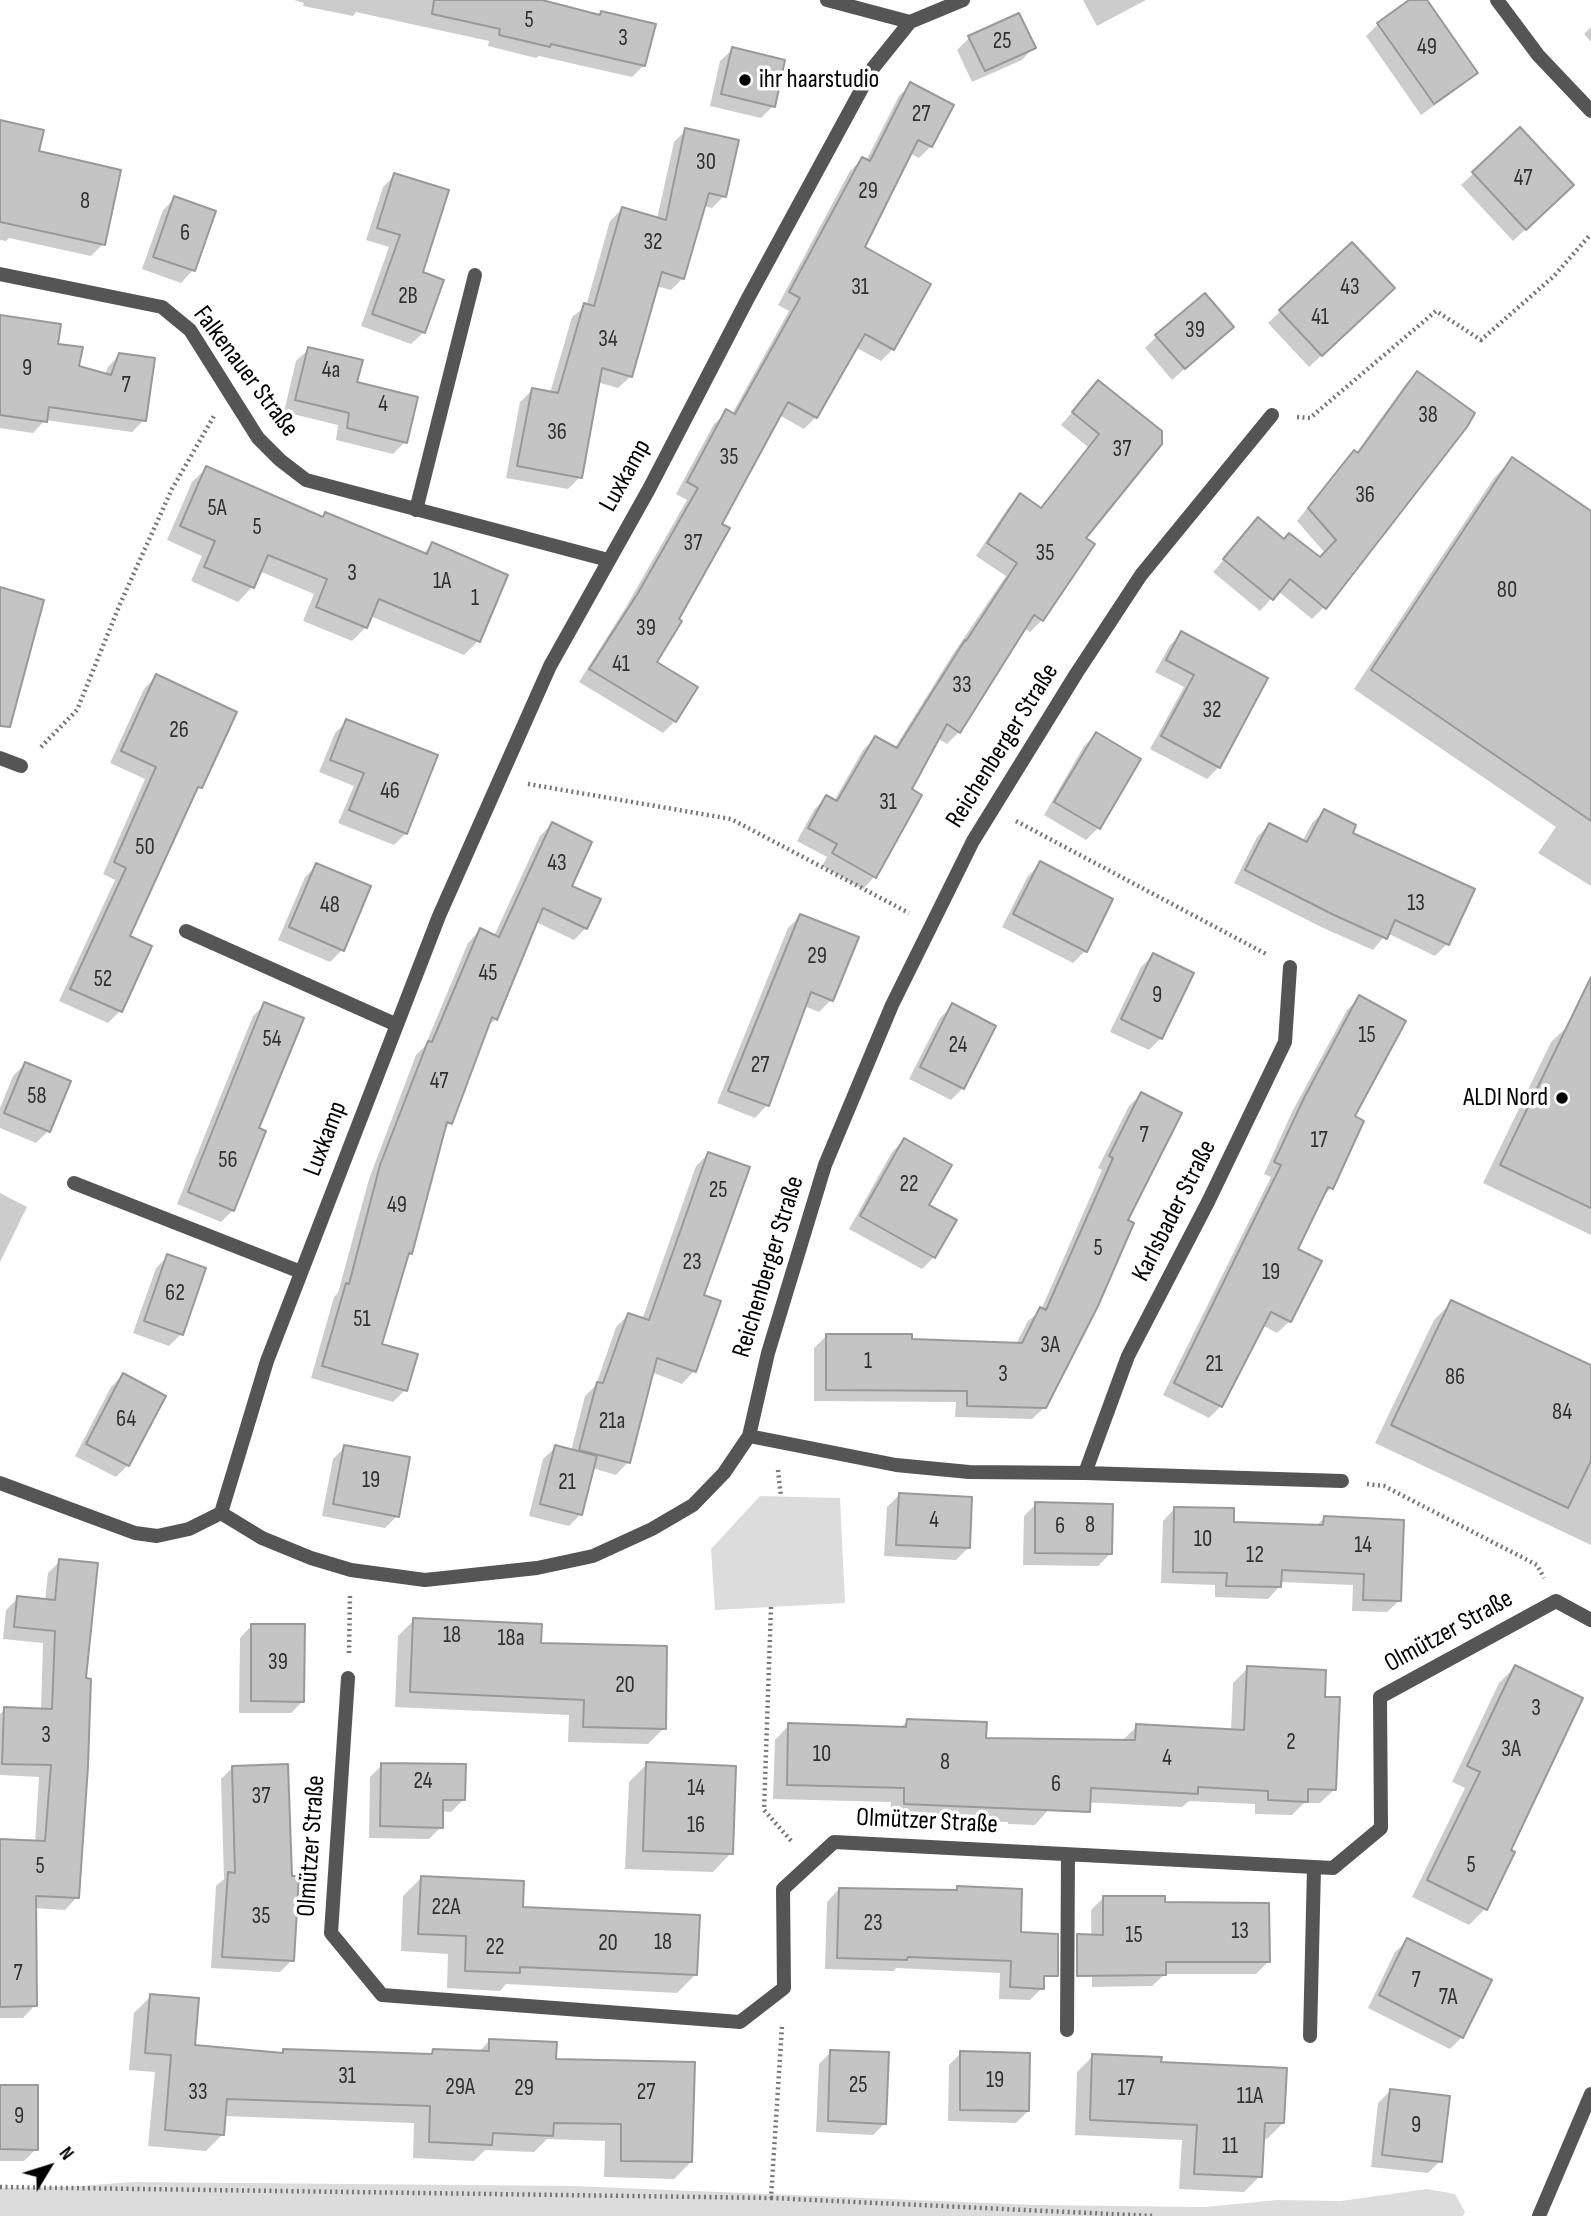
<!DOCTYPE html>
<meta charset="utf-8">
<style>
body{margin:0}
#map{position:relative;width:1591px;height:2216px;overflow:hidden;background:#fff;font-family:"Sofia Sans Condensed",sans-serif}
canvas{display:block}
.north{position:absolute;left:14px;top:2132px;width:70px;height:70px;-webkit-text-stroke:5px #fff;paint-order:stroke;rotate:52deg;font-size:19px;font-weight:700;line-height:28px;text-align:center;color:#000}
.north::after{content:'';display:block;margin:auto;width:24px;height:32px;background:#000;clip-path:polygon(50% 0,100% 100%,50% 72%,0 100%)}
</style>
<div id="map">
<canvas width="1591" height="2216"></canvas>
<div class="north">N</div>
</div>
<script>
const ctx = document.querySelector('canvas').getContext('2d');
ctx.lineJoin = 'round';
function fill(path, color) { ctx.fillStyle = color; ctx.fill(path, 'evenodd'); }
const toPath = rows => new Path2D(rows.map(r => 'M' + r).join(''));
function trace(path, color, width, dash) { ctx.strokeStyle = color; ctx.lineWidth = width; ctx.lineCap = dash ? 'butt' : 'round'; ctx.setLineDash(dash || []); ctx.stroke(path); }
function write(font, color, halo, rows, align = 'center') {
  ctx.font = font + ' "Sofia Sans Condensed",sans-serif'; ctx.lineWidth = 7; ctx.setLineDash([]); ctx.textBaseline = 'middle'; ctx.strokeStyle = halo; ctx.fillStyle = color; for (const [text, x, y, turn = 0] of rows) {
    ctx.save(); ctx.translate(x, y); ctx.rotate((+turn || 0) * Math.PI / 180); ctx.textAlign = isNaN(turn) ? turn : align; if (halo) ctx.strokeText(text, 0, 0); ctx.fillText(text, 0, 0); ctx.restore();
  }
}
const green = toPath([
 [760,1496,840,1498,845,1603,715,1610,711,1549],
 [132,2182,573,2186,1035,2205,1205,2207,1277,2200,1341,2201,1427,2189,1455,2194,1465,2212,1463,2216,0,2216,0,2188,66,2187]
]);
const shadow = toPath([
 [294,0,531,0,599,16,602,13,644,65,632,77,539,56,536,58,488,46,489,41,356,12,353,16,303,6,304,3],
 [1083,0,1146,0,1097,26],
 [1412,0,1425,0,1475,73,1463,85,1421,115,1366,36,1378,24],
 [1591,27,1591,42,1584,34],
 [969,38,1034,47,1022,60,972,82,957,50],
 [733,49,773,106,761,118,710,106,720,61],
 [911,84,931,146,919,158,909,153,863,248,893,349,881,361,855,347,816,417,804,429,779,415,719,525,655,662,696,687,675,721,663,733,579,682,626,607,687,500,676,494,714,424,727,412,732,414,789,311,778,305,850,171,862,159,866,161,899,96],
 [0,121,37,153,103,244,91,256,9,238,6,241,0,240],
 [1520,129,1560,197,1513,241,1461,185],
 [686,130,724,196,712,208,704,206,683,278,671,290,656,286,631,376,618,388,597,382,580,477,568,489,506,478,520,402,532,390,550,393,572,317,586,306,610,221,622,209,657,219,674,142],
 [395,175,421,274,424,332,411,344,361,326,389,247,366,240,383,187],
 [175,198,193,270,181,283,142,269,163,210],
 [1352,244,1381,300,1309,367,1268,323],
 [0,316,77,367,105,375,108,367,120,354,144,420,132,432,45,420,33,433,0,428],
 [1232,327,1172,380,1145,348,1157,336],
 [309,349,355,384,405,442,393,454,336,440,338,425,284,412,296,361],
 [1417,373,1324,607,1312,619,1278,591,1260,611,1213,572,1258,520,1283,540,1319,559,1325,553,1297,521,1342,464,1354,452,1356,453,1405,385],
 [1098,382,1160,432,1084,538,1042,620,1030,632,1024,628,959,732,947,744,937,738,909,789,875,876,863,889,822,866,827,857,797,841,814,810,826,797,834,801,863,750,875,738,894,749,953,654,1006,576,976,556,1008,508,1020,496,1040,509,1088,447,1061,425],
 [1512,459,1591,513,1591,886,1538,853,1556,827,1354,689,1494,478],
 [207,468,322,518,325,514,423,554,432,544,478,641,464,655,370,616,366,627,352,641,303,621,314,594,259,571,252,587,238,602,191,581,202,556,167,540,192,482],
 [1182,633,1266,679,1219,767,1207,779,1150,749,1184,687,1155,672,1170,645],
 [156,676,200,787,192,795,128,937,149,947,120,1011,108,1023,59,1001,115,880,103,874,145,779,110,763,144,689],
 [347,721,406,833,394,845,338,823,354,786,319,772,335,733],
 [1096,734,1098,828,1086,840,1044,815,1084,746],
 [1324,811,1350,834,1447,944,1435,956,1387,933,1373,950,1321,927,1234,883,1257,837,1269,825,1302,842,1312,823],
 [552,824,570,887,586,928,574,940,536,922,496,1019,485,1029,450,1123,443,1130,411,1253,405,1259,379,1345,405,1390,393,1402,311,1378,334,1297,338,1293,369,1179,416,1055,425,1046,468,943,480,930,494,936,540,836],
 [1040,864,1085,951,1073,963,1002,927,1028,876],
 [317,865,342,950,330,962,278,940,305,877],
 [800,916,831,1000,819,1012,804,1006,767,1105,755,1118,717,1103,788,928],
 [1153,955,1161,1038,1149,1050,1110,1032,1141,967],
 [1359,998,1352,1117,1331,1188,1321,1199,1296,1250,1290,1321,1277,1333,1262,1325,1221,1406,1209,1418,1163,1395,1271,1177,1264,1174,1292,1112,1347,1010],
 [265,1004,257,1129,233,1210,221,1222,177,1204,253,1016],
 [952,1006,963,1088,951,1100,909,1079,940,1018],
 [1570,1024,1591,1034,1591,1235,1483,1183,1551,1042],
 [25,1064,48,1131,36,1143,0,1128,0,1108,13,1076],
 [1141,1094,1125,1221,1045,1407,1032,1419,955,1417,956,1402,814,1401,814,1348,827,1335,1016,1344,1028,1321,1041,1310,1102,1170,1098,1168,1129,1106],
 [904,1140,927,1206,934,1257,922,1269,849,1229,892,1152],
 [708,1154,702,1296,694,1371,682,1384,651,1372,628,1462,616,1475,592,1468,581,1514,569,1526,529,1516,543,1459,556,1447,571,1451,585,1396,596,1385,616,1327,628,1315,642,1320,696,1166],
 [0,1193,27,1207,0,1262],
 [168,1256,181,1334,169,1346,133,1333,156,1268],
 [1452,1302,1591,1367,1591,1545,1375,1443,1434,1320],
 [123,1375,128,1465,116,1477,75,1456,111,1387],
 [345,1447,397,1516,385,1528,322,1516,333,1459],
 [899,1495,968,1548,956,1560,884,1556,887,1507],
 [1036,1504,1110,1554,1098,1566,1023,1565,1024,1516],
 [1175,1508,1232,1524,1316,1526,1324,1518,1400,1600,1387,1612,1352,1611,1353,1585,1280,1582,1280,1586,1268,1599,1215,1597,1215,1585,1161,1583,1163,1521],
 [60,1561,84,1680,77,1897,65,1910,34,1908,35,2005,23,2018,0,2018,0,1840,35,1843,39,1777,0,1775,0,1714,5,1709,41,1710,43,1643,3,1639,6,1610,18,1598,45,1601,48,1573],
 [414,1620,539,1644,664,1728,648,1744,568,1742,569,1715,395,1707,398,1636],
 [252,1625,303,1701,291,1713,239,1713,240,1638],
 [1515,1667,1509,1851,1485,1909,1469,1925,1412,1897,1465,1788,1452,1782,1499,1683],
 [1248,1668,1323,1698,1335,1789,1320,1803,1304,1803,1292,1815,1255,1814,1255,1804,1189,1801,1182,1807,1082,1802,1049,1809,1035,1825,1008,1824,1008,1822,890,1818,891,1802,773,1799,775,1740,789,1725,900,1728,907,1721,985,1739,1123,1740,1137,1726,1231,1731,1233,1683],
 [647,1764,731,1853,713,1872,625,1869,629,1782],
 [382,1765,464,1799,451,1812,441,1811,441,1827,429,1839,369,1838,370,1777],
 [233,1767,292,1960,280,1972,211,1968,216,1886,224,1879,221,1779],
 [422,1877,521,1908,695,1975,677,1993,506,1984,500,1991,447,1988,448,1954,401,1951,403,1896],
 [958,1888,1019,1934,1042,1988,1030,2000,999,1999,1000,1973,896,1968,894,1971,825,1969,827,1902,839,1889,954,1892],
 [1103,1898,1164,1904,1268,1962,1256,1974,1165,1974,1152,1986,1092,1987,1091,1910],
 [1408,1940,1462,2037,1450,2049,1368,2008,1395,1952],
 [151,1996,194,2046,280,2054,284,2050,428,2056,433,2051,478,2053,489,2041,555,2060,691,2162,674,2179,604,2177,605,2141,547,2139,534,2152,485,2150,474,2161,413,2158,414,2123,224,2116,223,2134,206,2151,148,2146,155,2072,129,2070,134,2013],
 [831,2052,885,2123,873,2135,816,2132,819,2064],
 [961,2053,1028,2111,1016,2123,948,2121,949,2065],
 [1093,2056,1160,2064,1283,2123,1267,2139,1262,2138,1260,2176,1244,2192,1179,2189,1182,2140,1075,2135,1077,2072],
 [0,2087,36,2149,24,2161,0,2161],
 [1390,2091,1440,2161,1428,2173,1371,2167,1378,2103]
]);
const building = toPath([
 [434,0,542,0,600,15,601,11,656,24,645,66,551,44,550,47,499,35,500,29,432,14,434,0],
 [1409,0,1427,0,1478,73,1434,104,1377,23,1409,0],
 [1019,13,1036,48,985,71,968,36,1019,13],
 [732,47,785,60,775,107,721,94,732,47],
 [910,82,954,105,932,147,918,140,865,247,931,284,894,350,865,334,817,418,788,402,722,524,730,528,679,619,682,621,657,662,698,687,676,722,589,669,638,593,698,488,687,482,726,409,735,414,800,298,789,292,862,157,870,161,910,82],
 [0,120,44,130,39,151,121,170,105,245,0,222,0,120],
 [1520,127,1574,185,1526,230,1472,172,1520,127],
 [685,128,739,140,726,197,709,193,684,279,662,272,632,377,602,368,582,478,517,466,532,388,558,393,584,303,594,306,622,207,666,220,685,128],
 [394,173,449,190,423,272,444,280,425,333,372,314,400,235,377,228,394,173],
 [174,196,216,211,195,271,153,257,174,196],
 [1352,242,1395,288,1322,356,1279,310,1352,242],
 [1205,293,1234,327,1185,369,1155,335,1205,293],
 [0,315,61,324,58,344,83,347,79,366,111,375,119,353,155,358,146,421,49,407,47,422,0,415,0,315],
 [308,347,363,360,357,382,418,397,407,443,347,428,349,413,295,400,308,347],
 [1417,371,1475,413,1467,427,1326,609,1290,579,1273,600,1223,559,1258,517,1284,539,1289,533,1320,557,1336,540,1308,508,1354,450,1358,453,1417,371],
 [1098,380,1162,431,1162,444,1086,538,1095,544,1043,621,1034,615,960,733,947,724,912,789,922,795,876,878,832,853,837,844,808,828,826,795,837,801,875,736,897,748,965,640,966,641,1017,563,987,543,1020,493,1041,508,1099,434,1072,412,1098,380],
 [1512,457,1591,511,1591,821,1371,670,1512,457],
 [206,466,323,517,325,512,427,554,432,542,508,575,480,642,379,599,367,628,316,607,327,579,268,555,254,588,204,567,215,541,180,526,206,466],
 [0,587,44,600,10,727,0,726,0,587],
 [1181,631,1268,678,1220,768,1161,736,1194,675,1166,660,1181,631],
 [156,674,237,712,202,788,198,787,130,936,152,946,122,1012,70,989,126,868,114,862,156,767,121,751,156,674],
 [346,719,438,755,407,834,349,810,364,773,330,760,346,719],
 [1096,732,1141,759,1100,829,1054,802,1096,732],
 [1324,809,1356,825,1353,833,1475,889,1449,945,1395,920,1387,939,1334,915,1245,870,1269,823,1307,842,1324,809],
 [552,822,592,842,572,886,601,899,587,929,543,908,497,1020,492,1017,452,1124,447,1122,412,1254,409,1253,382,1344,418,1354,407,1391,322,1366,346,1283,349,1284,380,1165,428,1041,432,1042,480,928,499,937,552,822],
 [1040,861,1113,899,1087,952,1013,914,1040,861],
 [316,863,371,886,344,951,289,927,316,863],
 [800,914,859,937,833,1001,811,992,769,1106,728,1091,800,914],
 [1153,953,1194,973,1162,1039,1121,1019,1153,953],
 [1591,977,1591,1208,1500,1165,1591,977],
 [1359,995,1406,1021,1355,1116,1364,1121,1333,1189,1328,1187,1298,1249,1322,1261,1291,1322,1271,1312,1222,1407,1174,1383,1281,1165,1274,1162,1304,1098,1359,995],
 [264,1002,304,1018,259,1128,266,1131,234,1211,188,1192,264,1002],
 [952,1003,996,1026,964,1089,920,1067,952,1003],
 [25,1062,71,1081,50,1132,4,1113,25,1062],
 [1141,1092,1182,1113,1128,1220,1134,1223,1098,1306,1046,1408,967,1406,967,1391,826,1390,826,1334,912,1334,912,1339,1022,1343,1040,1307,1046,1310,1113,1158,1109,1156,1141,1092],
 [904,1138,952,1165,929,1205,957,1220,935,1258,860,1216,904,1138],
 [708,1152,750,1167,704,1295,721,1301,696,1372,657,1358,630,1463,579,1450,597,1382,603,1383,628,1313,649,1320,708,1152],
 [167,1254,206,1268,183,1335,144,1321,167,1254],
 [1451,1300,1591,1365,1591,1461,1568,1508,1391,1425,1451,1300],
 [123,1373,166,1396,129,1466,86,1444,123,1373],
 [344,1445,410,1457,399,1517,333,1504,344,1445],
 [555,1445,597,1456,582,1515,540,1504,555,1445],
 [899,1493,972,1497,970,1548,896,1545,899,1493],
 [1035,1502,1113,1504,1112,1554,1035,1553,1035,1502],
 [1174,1507,1234,1508,1234,1522,1323,1525,1324,1516,1404,1520,1401,1601,1363,1600,1364,1574,1282,1570,1281,1587,1226,1586,1227,1573,1173,1572,1174,1507],
 [59,1559,98,1563,86,1678,91,1679,88,1766,79,1898,36,1896,37,2006,0,2007,0,1839,45,1841,51,1765,2,1764,4,1707,52,1709,55,1631,14,1627,17,1596,55,1600,59,1559],
 [413,1618,542,1624,541,1643,667,1646,666,1729,583,1727,584,1700,410,1692,413,1618],
 [251,1624,305,1624,304,1702,251,1701,251,1624],
 [1515,1665,1583,1698,1511,1850,1515,1852,1487,1910,1427,1880,1480,1772,1467,1766,1515,1665],
 [1247,1666,1326,1670,1325,1697,1340,1697,1336,1790,1308,1789,1308,1802,1268,1800,1268,1791,1198,1787,1198,1794,1091,1788,1090,1812,904,1804,904,1788,787,1785,788,1723,906,1727,907,1719,987,1722,986,1738,1135,1740,1136,1724,1244,1730,1247,1666],
 [646,1762,736,1766,733,1854,643,1851,646,1762],
 [381,1763,466,1764,465,1800,443,1800,443,1828,380,1826,381,1763],
 [288,1764,292,1876,299,1876,294,1961,222,1957,228,1872,235,1873,232,1766,288,1764],
 [421,1876,524,1881,523,1907,700,1915,697,1975,520,1967,520,1973,465,1971,466,1936,418,1934,421,1876],
 [957,1886,1022,1889,1021,1932,1058,1934,1058,1976,1044,1976,1044,1989,1010,1987,1011,1961,908,1957,907,1960,837,1958,839,1888,957,1890,957,1886],
 [1103,1896,1165,1896,1165,1902,1269,1903,1270,1962,1166,1962,1166,1975,1077,1976,1077,1934,1103,1935,1103,1896],
 [1407,1938,1492,1980,1463,2038,1379,1995,1407,1938],
 [150,1994,199,1998,195,2045,283,2053,283,2049,432,2054,433,2049,489,2051,489,2039,557,2042,556,2059,695,2062,692,2162,621,2161,621,2124,554,2123,553,2136,493,2133,492,2145,429,2142,430,2106,227,2099,224,2135,165,2130,171,2055,145,2053,150,1994],
 [830,2050,889,2052,886,2124,828,2121,830,2050],
 [960,2051,1030,2053,1029,2111,960,2110,960,2051],
 [1092,2054,1162,2057,1161,2062,1287,2068,1284,2123,1265,2123,1262,2177,1194,2174,1197,2125,1090,2120,1092,2054],
 [0,2085,38,2085,38,2150,0,2149,0,2085],
 [1390,2089,1450,2096,1442,2162,1382,2155,1390,2089]
]);
const path = toPath([
 [1297,417,1310,418,1436,311,1481,340,1554,276,1591,234],
 [41,747,77,710,120,604,172,489,214,416],
 [528,784,731,819,909,913],
 [1016,821,1268,955],
 [778,1470,781,1497],
 [1367,1484,1384,1486,1537,1565,1544,1578],
 [771,1607,764,1810,793,1843],
 [349,1653,350,1595],
 [0,2187,771,2198,782,2026],
 [771,2198,1153,2216]
]);
const service = toPath([
 [416,510,475,275]
]);
const minor = toPath([
 [827,0,910,22],
 [1497,0,1538,55,1591,111],
 [0,274,162,307,190,330,258,438,280,460,306,480,608,560],
 [0,758,21,766],
 [186,931,397,1025],
 [74,1183,301,1272],
 [749,1436,896,1465,969,1472,1085,1473,1128,1356,1208,1202,1285,1042,1290,967],
 [1085,1473,1342,1481],
 [0,1483,135,1533,157,1536,189,1529,221,1513,262,1538,311,1558,351,1570,425,1580,537,1568,593,1556,652,1529,693,1505,724,1473,749,1436,768,1353,825,1165,892,1005,973,841,1076,674,1141,575,1272,415],
 [221,1513,267,1361,439,916,550,666,649,489,747,300,873,68,910,22,963,0],
 [348,1678,331,1933,382,1995,740,2022,784,1988,783,1889,834,1842,1333,1868,1381,1828,1380,1697,1556,1601,1591,1620],
 [1067,2030,1068,1855],
 [1310,2036,1314,1868]
]);
const tertiary = toPath([
 [1539,2216,1591,2094]
]);
const markers = [
 [745,80,7,"#000"],
 [1562,1098,7,"#000"]
];
const numberNames = [
 ["5",529,21],
 ["3",623,39],
 ["25",1002,42],
 ["49",1427,48],
 ["27",921,115],
 ["30",706,163],
 ["47",1523,179],
 ["29",868,192],
 ["8",85,202],
 ["6",185,234],
 ["32",653,243],
 ["31",860,288],
 ["43",1350,288],
 ["2B",408,297],
 ["41",1320,318],
 ["39",1195,331],
 ["34",608,340],
 ["9",27,369],
 ["4a",331,371],
 ["7",126,386],
 ["4",383,405],
 ["38",1428,416],
 ["36",557,433],
 ["37",1122,450],
 ["35",729,458],
 ["36",1365,496],
 ["5A",217,509],
 ["5",257,528],
 ["37",693,544],
 ["35",1045,554],
 ["3",352,574],
 ["1A",442,582],
 ["80",1507,591],
 ["1",475,599],
 ["39",646,629],
 ["41",621,665],
 ["33",962,686],
 ["32",1212,711],
 ["26",179,731],
 ["46",390,792],
 ["31",888,803],
 ["50",145,848],
 ["43",557,864],
 ["13",1416,904],
 ["48",330,906],
 ["29",817,957],
 ["45",488,974],
 ["52",103,980],
 ["9",1157,996],
 ["15",1367,1036],
 ["54",272,1040],
 ["24",958,1046],
 ["27",760,1066],
 ["47",439,1082],
 ["58",37,1097],
 ["7",1144,1136],
 ["17",1319,1141],
 ["56",228,1161],
 ["22",909,1185],
 ["25",718,1191],
 ["49",397,1206],
 ["5",1098,1249],
 ["23",692,1263],
 ["19",1271,1273],
 ["62",175,1294],
 ["51",362,1320],
 ["3A",1050,1346],
 ["1",868,1362],
 ["21",1214,1365],
 ["3",1003,1375],
 ["86",1455,1378],
 ["84",1562,1413],
 ["64",126,1420],
 ["21a",612,1422],
 ["19",371,1481],
 ["21",567,1483],
 ["4",934,1521],
 ["8",1090,1526],
 ["6",1060,1527],
 ["10",1203,1540],
 ["14",1363,1546],
 ["12",1255,1556],
 ["18",452,1636],
 ["18a",511,1639],
 ["39",278,1663],
 ["20",625,1686],
 ["3",1536,1709],
 ["3",46,1736],
 ["2",1291,1743],
 ["3A",1511,1750],
 ["10",822,1755],
 ["4",1167,1759],
 ["8",945,1763],
 ["24",423,1782],
 ["6",1056,1785],
 ["14",696,1789],
 ["37",261,1797],
 ["16",696,1826],
 ["5",1471,1866],
 ["5",40,1867],
 ["22A",446,1908],
 ["35",261,1917],
 ["23",873,1924],
 ["13",1240,1932],
 ["15",1134,1936],
 ["18",663,1943],
 ["20",608,1944],
 ["22",495,1948],
 ["7",18,1974],
 ["7",1416,1981],
 ["7A",1448,1998],
 ["31",347,2077],
 ["19",995,2081],
 ["25",858,2086],
 ["29A",460,2088],
 ["29",524,2089],
 ["17",1126,2089],
 ["33",198,2093],
 ["27",646,2093],
 ["11A",1250,2097],
 ["9",19,2117],
 ["9",1416,2126],
 ["11",1230,2147]
];
const poiNames = [
 ["ihr haarstudio",759,80],
 ["ALDI Nord",1548,1098,"right"]
];
const streetNames = [
 ["Falkenauer Straße",245,372,53],
 ["Luxkamp",626,476,-61],
 ["Reichenberger Straße",1003,746,-58],
 ["Luxkamp",326,1139,-69],
 ["Karlsbader Straße",1175,1211,-63],
 ["Reichenberger Straße",769,1267,-73],
 ["Olmützer Straße",1449,1632,-29],
 ["Olmützer Straße",927,1822,3],
 ["Olmützer Straße",312,1846,-86]
];
fill(green, '#dcdcdc');
fill(shadow, '#0003');
fill(building, '#c4c4c4');
trace(building, '#999', 2);
trace(path, '#777', 4.5, [2, 3.5]);
trace(service, '#555', 14);
trace(minor, '#555', 14);
trace(tertiary, '#555', 14);
for (const [x, y, r, color] of markers) { const dot = new Path2D(); dot.arc(x, y, r, 0, 2 * Math.PI); ctx.fillStyle = color; ctx.fill(dot); trace(dot, '#fff', 2.5); }
write('23px', '#313131', null, numberNames);
write('26px', '#000', '#fff', poiNames, 'left');
write('26px', '#000', '#fff', streetNames);
</script>
